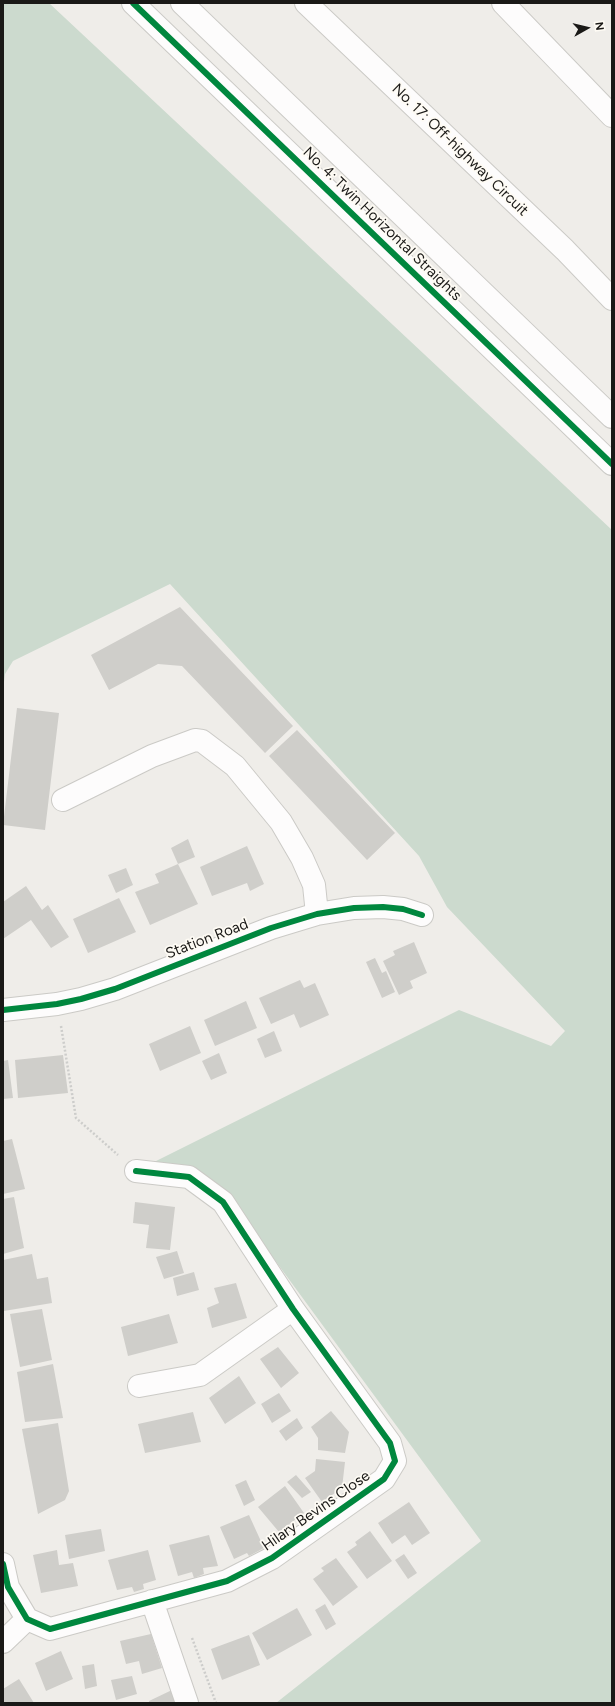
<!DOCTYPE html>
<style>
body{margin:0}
#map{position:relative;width:615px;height:1706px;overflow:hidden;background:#efede9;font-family:Figtree,sans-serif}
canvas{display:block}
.frame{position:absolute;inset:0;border:4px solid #1a1917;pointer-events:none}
.north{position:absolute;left:567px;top:8px;width:40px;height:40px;-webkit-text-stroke:3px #fefbf4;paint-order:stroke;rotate:82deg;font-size:11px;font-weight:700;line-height:16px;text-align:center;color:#1a1917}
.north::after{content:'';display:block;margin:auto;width:14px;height:18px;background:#1a1917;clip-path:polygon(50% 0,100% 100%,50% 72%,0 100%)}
</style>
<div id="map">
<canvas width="615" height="1706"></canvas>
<div class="frame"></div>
<div class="north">N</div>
</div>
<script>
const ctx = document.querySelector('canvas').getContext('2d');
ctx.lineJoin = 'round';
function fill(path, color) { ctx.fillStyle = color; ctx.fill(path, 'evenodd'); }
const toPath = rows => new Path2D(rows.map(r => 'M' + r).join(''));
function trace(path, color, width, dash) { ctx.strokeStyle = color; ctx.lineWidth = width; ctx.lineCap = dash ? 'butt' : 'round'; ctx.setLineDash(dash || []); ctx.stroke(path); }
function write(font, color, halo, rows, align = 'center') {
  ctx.font = font + ' Figtree,sans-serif'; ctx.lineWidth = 3.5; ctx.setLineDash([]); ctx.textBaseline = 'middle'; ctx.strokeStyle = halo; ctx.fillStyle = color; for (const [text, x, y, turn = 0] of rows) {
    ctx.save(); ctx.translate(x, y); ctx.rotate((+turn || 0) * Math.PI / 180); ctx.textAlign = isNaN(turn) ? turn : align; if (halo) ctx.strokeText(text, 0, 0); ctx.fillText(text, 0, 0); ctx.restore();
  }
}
const green = toPath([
 [3,3,49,3,612,530,612,1703,276,1703,481,1541,230,1199,136,1171,459,1010,551,1046,565,1031,447,907,419,856,170,584,13,661,5,674,3,690]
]);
const building = toPath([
 [180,607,293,726,265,753,182,666,158,664,109,690,91,655],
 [17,708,59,713,45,830,3,825],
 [297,730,395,833,367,860,269,756],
 [188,839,195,857,178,864,171,848],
 [247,846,264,884,250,891,247,883,212,896,200,867],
 [178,864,198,904,150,925,135,892,159,883,155,874],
 [126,868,133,885,116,893,108,875],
 [26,886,42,910,48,905,69,937,51,948,31,920,3,939,3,902],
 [119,898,136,932,88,953,73,919],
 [414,942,427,973,410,981,413,988,399,995,383,961,395,955,393,951],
 [375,958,382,973,386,971,395,992,382,998,366,962],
 [300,980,304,988,315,983,329,1015,300,1028,294,1014,271,1024,259,998],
 [246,1001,257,1028,215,1046,204,1020],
 [190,1026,201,1053,160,1071,149,1044],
 [274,1031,282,1051,265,1058,257,1039],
 [219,1053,227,1073,211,1080,202,1061],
 [63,1055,68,1093,18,1098,15,1060],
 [8,1060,13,1098,3,1099,3,1061],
 [12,1139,25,1189,3,1194,3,1141],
 [14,1197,24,1248,3,1254,3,1199],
 [135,1202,175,1207,170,1250,146,1248,149,1225,133,1223],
 [177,1251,184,1273,164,1279,156,1257],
 [32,1254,37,1279,48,1277,52,1303,4,1311,3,1260],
 [194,1272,199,1290,177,1296,173,1278],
 [236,1283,247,1318,212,1328,207,1308,219,1303,214,1288],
 [42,1309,52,1360,20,1367,10,1314],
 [169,1314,178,1343,128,1356,121,1327],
 [278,1347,299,1373,281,1388,260,1359],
 [53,1364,63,1418,25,1422,17,1372],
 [239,1376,256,1403,225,1424,209,1398],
 [279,1393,291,1411,272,1423,261,1404],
 [331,1411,349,1432,345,1453,318,1450,318,1438,311,1427],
 [193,1412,201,1442,145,1453,138,1424],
 [297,1418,303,1428,286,1441,279,1431],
 [58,1423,69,1491,65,1500,38,1514,22,1429],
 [316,1459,345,1462,342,1488,322,1502,305,1478,315,1471],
 [296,1475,311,1492,302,1498,287,1482],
 [246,1480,255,1500,244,1506,235,1485],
 [285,1486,304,1513,279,1532,258,1507],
 [409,1502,430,1533,412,1545,405,1535,392,1544,378,1523],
 [249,1515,264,1548,249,1556,247,1553,234,1559,220,1527],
 [101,1529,105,1551,69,1559,65,1535],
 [370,1531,392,1561,367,1579,347,1552,357,1545,355,1542],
 [209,1535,218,1566,203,1568,204,1574,194,1578,192,1572,178,1576,169,1545],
 [57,1550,59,1565,73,1563,78,1586,41,1593,33,1555],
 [148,1550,156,1580,143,1584,144,1589,134,1592,132,1587,117,1590,108,1560],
 [404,1554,417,1573,408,1579,395,1560],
 [336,1558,358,1587,333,1606,313,1579,324,1571,321,1568],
 [325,1604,336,1624,326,1630,315,1610],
 [297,1608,312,1635,267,1660,252,1633],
 [151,1634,162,1668,142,1674,139,1661,126,1664,120,1641],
 [249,1635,260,1665,222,1680,211,1649],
 [61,1651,73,1679,46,1691,35,1663],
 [94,1664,97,1686,85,1689,82,1666],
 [132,1676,137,1694,116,1700,111,1680],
 [19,1679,34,1703,3,1703,3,1689],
 [172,1690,177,1703,149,1703,149,1701]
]);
const path = toPath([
 [61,1026,76,1118,118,1155],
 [192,1638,216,1703]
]);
const minor = toPath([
 [133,3,612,464],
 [182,3,612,417],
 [306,3,565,250,612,299],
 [503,3,612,116],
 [63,800,152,756,195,740,202,741,235,766,281,822,302,858,314,885,317,914],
 [3,1010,57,1004,81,999,115,989,271,928,317,914,354,908,383,907,403,909,422,915],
 [139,1386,200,1375,293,1309],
 [3,1564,8,1587,27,1619,50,1629,227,1581,272,1558,384,1479,395,1461,390,1443,293,1309,223,1202,189,1177,136,1171],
 [152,1601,187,1703],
 [3,1642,27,1619]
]);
const cycleway = toPath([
 [133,3,612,464],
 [3,1010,57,1004,81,999,115,989,271,928,317,914,354,908,383,907,403,909,422,915],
 [3,1564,8,1587,27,1619,50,1629,227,1581,272,1558,384,1479,395,1461,390,1443,293,1309,223,1202,189,1177,136,1171]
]);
const streetNames = [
 ["No. 17: Off-highway Circuit",460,150,44],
 ["No. 4: Twin Horizontal Straights",382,224,44],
 ["Station Road",207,939,-21],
 ["Hilary Bevins Close",316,1511,-35]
];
fill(green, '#ccdace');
fill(building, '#cfceca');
trace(minor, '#cbcac6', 24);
trace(path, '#cdcdcb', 2.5, [2, 2]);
trace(minor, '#fdfcfc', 22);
trace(cycleway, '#00873e', 6);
write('15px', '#1a1917', '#fefbf4', streetNames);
</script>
